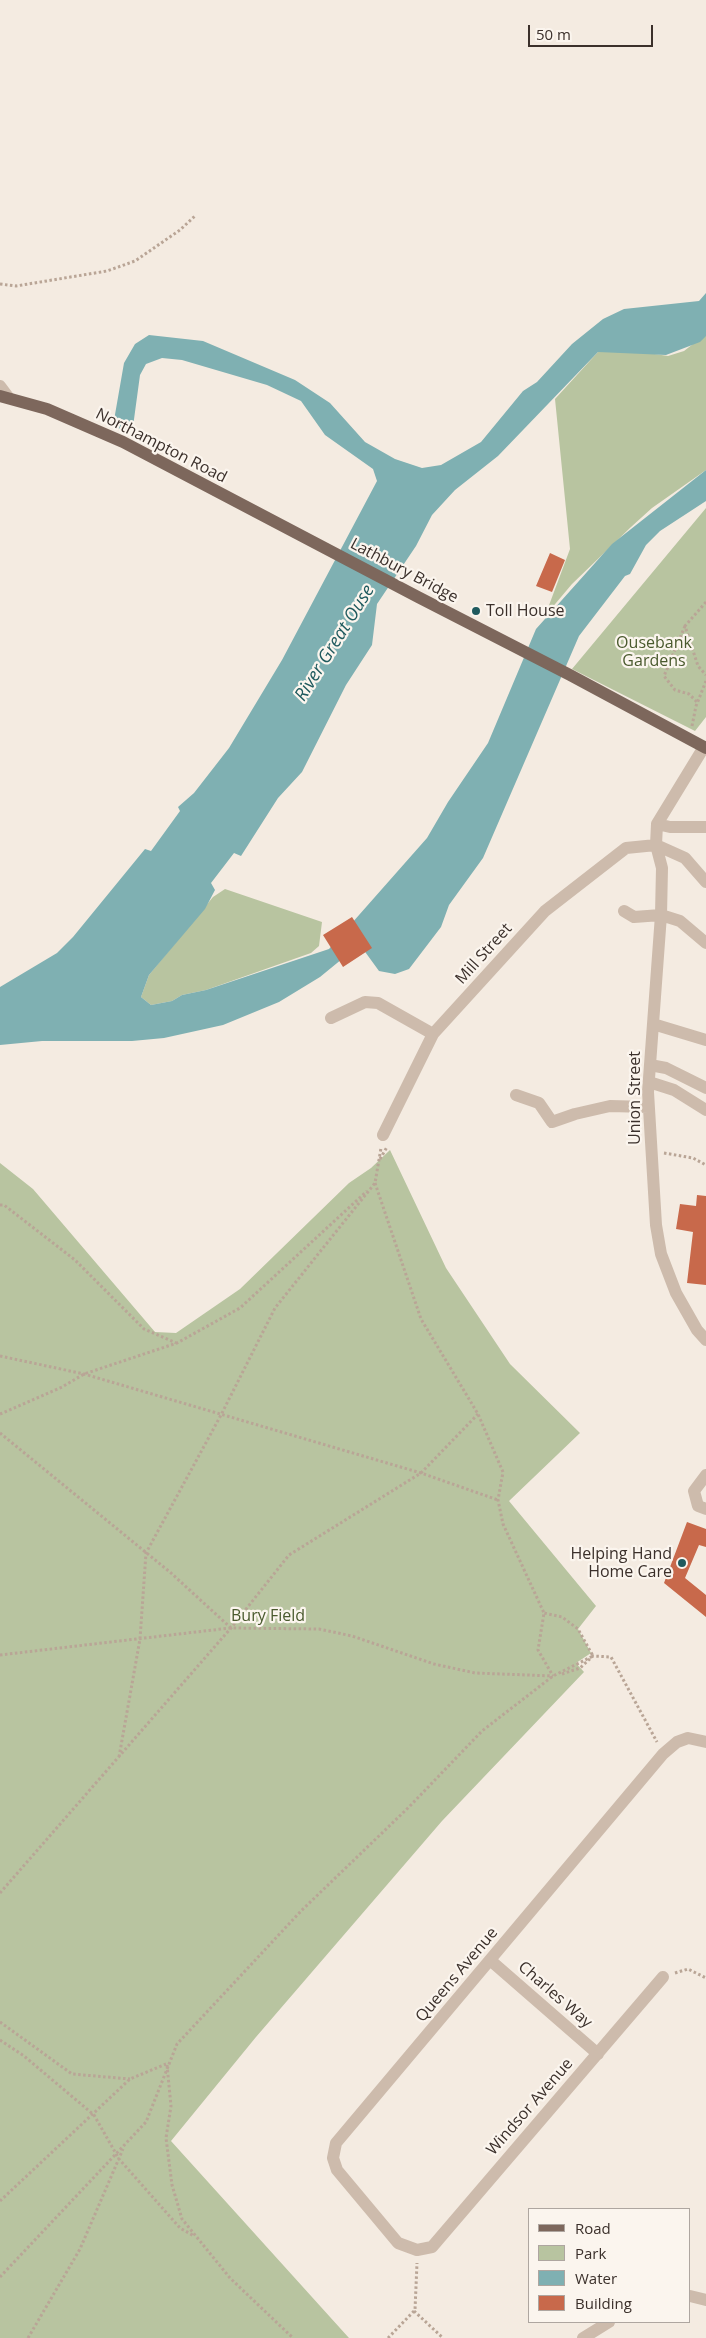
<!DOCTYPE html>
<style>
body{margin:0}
#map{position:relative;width:706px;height:2338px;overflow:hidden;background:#f4ebe1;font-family:"Open Sans",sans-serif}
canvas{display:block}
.legend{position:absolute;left:528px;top:2208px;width:162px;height:115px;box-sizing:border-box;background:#fbf5ee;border:1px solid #aea6a0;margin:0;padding:6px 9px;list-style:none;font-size:15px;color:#3b302b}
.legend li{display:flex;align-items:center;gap:10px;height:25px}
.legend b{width:25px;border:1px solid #aea6a0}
.scale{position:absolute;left:528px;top:25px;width:125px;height:22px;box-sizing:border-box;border:2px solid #3b302b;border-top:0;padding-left:6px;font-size:15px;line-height:18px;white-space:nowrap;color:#3b302b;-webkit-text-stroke:4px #fbf5ee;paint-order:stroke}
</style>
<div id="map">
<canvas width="706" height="2338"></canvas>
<ul class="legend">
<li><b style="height:6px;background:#7d675c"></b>Road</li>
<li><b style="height:14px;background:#b8c4a0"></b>Park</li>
<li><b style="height:14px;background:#7fb0b2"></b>Water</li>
<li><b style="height:14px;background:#c8694b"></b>Building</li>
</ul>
<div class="scale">50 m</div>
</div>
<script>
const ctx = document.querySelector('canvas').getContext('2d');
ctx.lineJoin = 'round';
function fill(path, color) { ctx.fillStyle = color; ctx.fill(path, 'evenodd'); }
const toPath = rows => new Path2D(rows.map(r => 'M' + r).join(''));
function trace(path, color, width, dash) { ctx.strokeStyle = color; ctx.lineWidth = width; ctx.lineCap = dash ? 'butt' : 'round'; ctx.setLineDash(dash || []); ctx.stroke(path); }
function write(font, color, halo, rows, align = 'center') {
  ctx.font = font + ' "Open Sans",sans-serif'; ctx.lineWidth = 4.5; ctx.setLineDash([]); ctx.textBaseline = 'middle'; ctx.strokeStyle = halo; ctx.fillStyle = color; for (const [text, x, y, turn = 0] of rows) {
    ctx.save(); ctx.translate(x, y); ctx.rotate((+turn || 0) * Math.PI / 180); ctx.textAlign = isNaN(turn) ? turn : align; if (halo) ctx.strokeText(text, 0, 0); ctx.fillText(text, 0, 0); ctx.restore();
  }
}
const green = toPath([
 [706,334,706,470,652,508,631,527,572,584,545,616,570,549,555,399,598,352,610,343,648,353,668,356,684,351],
 [706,508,706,717,695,731,572,669],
 [225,889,322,922,319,946,311,953,206,990,182,995,172,1001,151,1005,141,997,149,975,213,897],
 [390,1150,446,1268,510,1364,580,1433,509,1501,596,1606,578,1629,591,1653,576,1663,584,1672,442,1821,256,2037,171,2141,349,2338,0,2338,0,1163,33,1189,155,1332,176,1333,240,1289,349,1183,371,1168]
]);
const water = toPath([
 [706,293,706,336,700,342,666,355,598,352,498,456,455,490,432,515,416,546,377,604,372,645,346,685,302,772,278,798,241,856,234,853,211,883,215,890,205,909,149,975,141,997,151,1005,172,1001,182,995,206,990,329,949,427,838,448,802,488,743,536,629,612,544,706,470,706,501,660,531,646,545,630,574,625,576,579,636,483,858,449,905,441,927,409,969,395,974,379,971,363,949,342,959,320,977,279,1002,223,1025,164,1038,132,1041,42,1041,0,1045,0,987,57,953,73,937,145,849,151,851,180,811,178,807,194,793,229,748,282,660,377,481,373,469,325,435,301,401,267,385,182,360,162,358,146,364,140,375,132,434,113,426,124,363,135,344,149,335,203,341,295,380,330,403,365,442,395,459,422,468,441,465,481,442,523,391,537,382,572,344,603,319,624,309,699,301]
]);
const building = toPath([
 [550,553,565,560,552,592,536,586],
 [352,917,372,948,343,967,323,935],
 [697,1195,706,1196,706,1285,687,1283,693,1232,676,1229,680,1204,696,1206],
 [687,1522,706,1529,706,1547,699,1545,685,1578,706,1595,706,1617,664,1583]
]);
const path = toPath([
 [0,284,16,286,107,271,135,261,180,230,196,215],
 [706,602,685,626,698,666,706,675],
 [685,626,664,676,675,690,689,694,697,702],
 [692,726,696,706,706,681],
 [664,1153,693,1158,706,1165],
 [380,1159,387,1147],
 [375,1183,421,1319,478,1414,503,1472,498,1500,503,1524,544,1613,538,1650,553,1676],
 [0,1205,4,1205,75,1260,144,1329,176,1343],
 [0,1356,84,1374,421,1473,498,1500],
 [0,1414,62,1387,84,1374,177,1343,240,1308,367,1191],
 [0,1433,171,1573,231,1628,319,1629,352,1636,434,1664,475,1673,553,1676],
 [0,1655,230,1628],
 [562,1674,580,1668,593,1656,611,1657,657,1742],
 [119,1757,140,1639,146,1553,221,1415,275,1308,375,1183,381,1148],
 [0,1893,231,1628,289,1555,421,1473,478,1414],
 [675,1973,688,1969,706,1978],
 [0,2022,72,2074,130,2079],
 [0,2040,24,2056,94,2115,119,2159,180,2228,194,2236],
 [167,2065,171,2106,166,2138,172,2185,182,2219,230,2278,293,2338],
 [0,2201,130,2079,166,2064],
 [0,2277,146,2122,177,2044,301,1911,409,1807,482,1731,553,1676,593,1656,578,1629,562,1617,544,1613],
 [414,2311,443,2338],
 [28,2338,80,2249,123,2149],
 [388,2338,415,2310,417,2263]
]);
const minor = toPath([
 [0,386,9,398],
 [704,747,657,824,656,845,662,868,661,915,648,1092,656,1225,661,1254,676,1293,697,1330,706,1340],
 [657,824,670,827,706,827],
 [624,911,634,917,661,915,680,921,706,943],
 [331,1018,365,1002,378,1003,433,1034],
 [653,1024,706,1040],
 [650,1065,666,1068,706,1088],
 [649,1082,674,1090,706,1110],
 [516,1095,539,1103,552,1122,575,1114,610,1106,648,1107],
 [383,1135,433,1034,545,911,626,848,656,845,685,858,706,882],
 [706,1475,694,1491,698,1506,706,1509],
 [490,1960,598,2054],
 [663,1977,432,2247,417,2250,398,2243,337,2170,333,2158,336,2143,663,1754,677,1742,688,1738,706,1742],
 [690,2296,706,2300],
 [583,2338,609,2322]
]);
const major = toPath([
 [0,396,47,409,123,442,418,597,570,675,706,748]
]);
const markers = [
 [476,611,5,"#1f5a5e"],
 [682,1563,5,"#1f5a5e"]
];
const streetNames = [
 ["Northampton Road",161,446,27],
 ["Lathbury Bridge",404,571,28],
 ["Mill Street",484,954,-48],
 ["Union Street",635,1098,-90],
 ["Queens Avenue",457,1975,-50],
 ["Charles Way",555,1995,41],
 ["Windsor Avenue",530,2107,-49]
];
const poiNames = [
 ["Toll House",486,611],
 ["Helping Hand",672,1554,"right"],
 ["Home Care",672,1572,"right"]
];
const parkNames = [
 ["Ousebank",654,643],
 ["Gardens",654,661],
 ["Bury Field",268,1616]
];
const waterNames = [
 ["River Great Ouse",335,643,-58]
];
fill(green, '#b8c4a0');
fill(water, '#7fb0b2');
fill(building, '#c8694b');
trace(path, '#b9a596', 3, [2.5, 2.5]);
trace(minor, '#cdbbac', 12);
trace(major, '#7d675c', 12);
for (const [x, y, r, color] of markers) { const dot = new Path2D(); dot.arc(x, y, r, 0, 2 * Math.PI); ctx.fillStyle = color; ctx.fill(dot); trace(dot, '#fbf5ee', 2); }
write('16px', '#3b302b', '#fbf5ee', streetNames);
write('16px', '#3b302b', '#fbf5ee', poiNames, 'left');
write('16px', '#4a5a2e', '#fbf5ee', parkNames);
write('italic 18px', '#1f5a5e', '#fbf5ee', waterNames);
</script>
